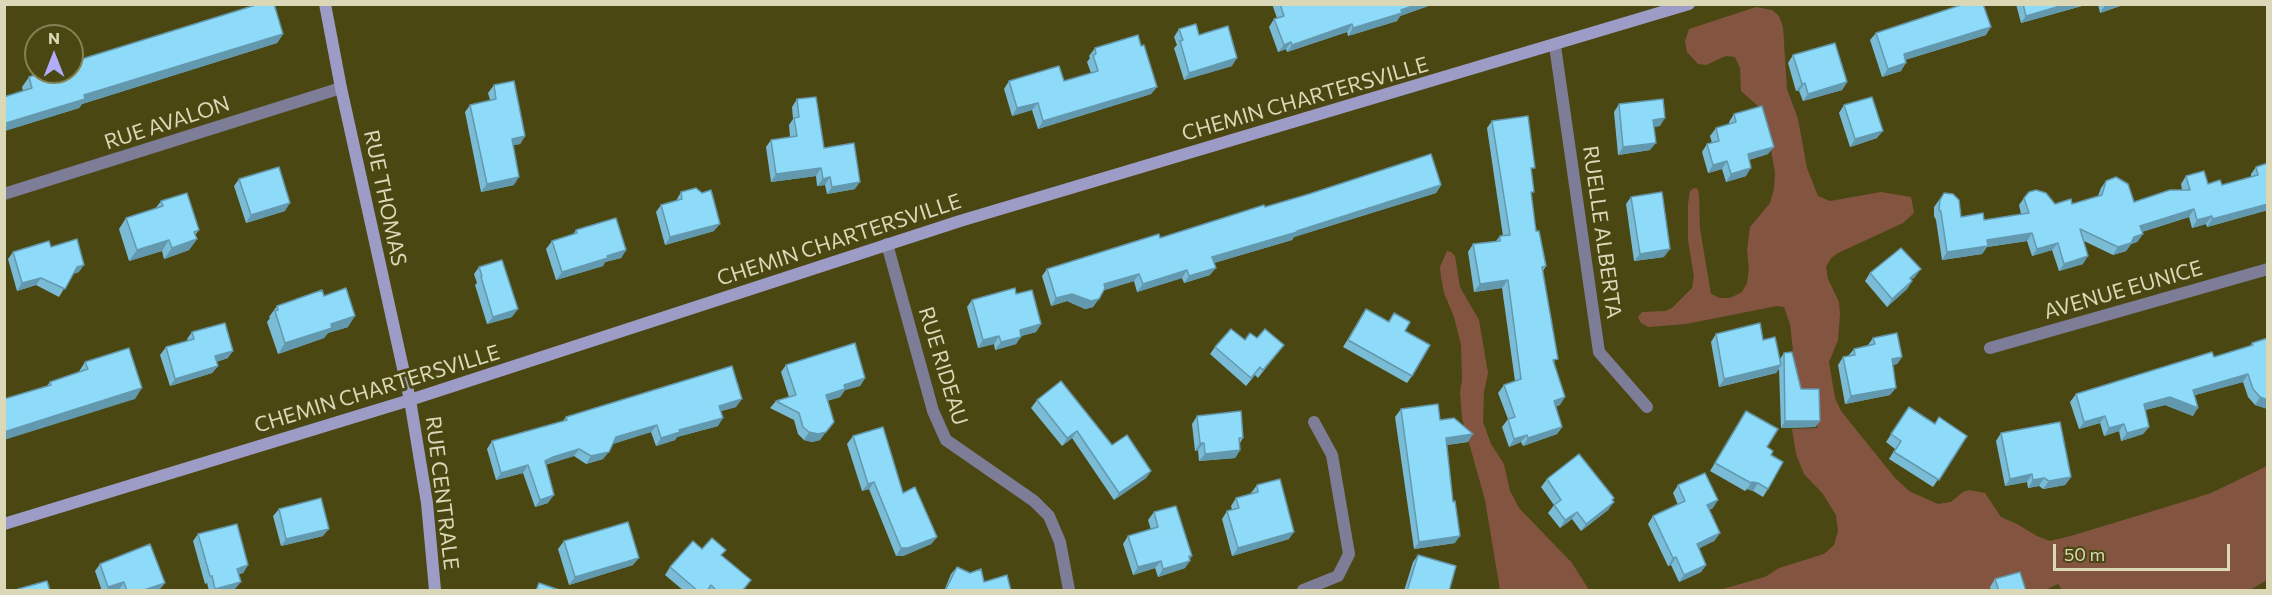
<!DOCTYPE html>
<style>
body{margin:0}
#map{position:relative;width:2272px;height:595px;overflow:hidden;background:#4b4712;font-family:Commissioner,sans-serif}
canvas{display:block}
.frame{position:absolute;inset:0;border:6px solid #dad8b7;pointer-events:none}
.north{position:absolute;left:24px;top:24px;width:60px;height:60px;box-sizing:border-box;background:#4b4712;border:2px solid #848154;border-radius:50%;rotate:0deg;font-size:16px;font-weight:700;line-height:24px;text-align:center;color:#dad8b7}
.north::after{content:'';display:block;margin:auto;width:21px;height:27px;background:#b1adfa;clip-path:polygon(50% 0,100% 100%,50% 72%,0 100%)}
.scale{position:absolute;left:2053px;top:544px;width:177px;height:27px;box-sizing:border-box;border:3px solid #dad8b7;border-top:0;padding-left:8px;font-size:18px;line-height:21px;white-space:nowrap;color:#dad8b7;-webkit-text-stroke:4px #4b4712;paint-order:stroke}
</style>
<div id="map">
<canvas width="2272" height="595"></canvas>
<div class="frame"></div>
<div class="north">N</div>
<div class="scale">50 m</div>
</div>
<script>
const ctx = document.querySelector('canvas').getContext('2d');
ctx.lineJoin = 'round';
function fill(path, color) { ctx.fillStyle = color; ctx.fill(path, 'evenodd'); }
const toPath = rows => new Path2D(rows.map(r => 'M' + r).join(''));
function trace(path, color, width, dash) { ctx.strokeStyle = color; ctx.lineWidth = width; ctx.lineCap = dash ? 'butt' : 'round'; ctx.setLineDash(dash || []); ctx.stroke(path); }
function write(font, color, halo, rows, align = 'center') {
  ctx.font = font + ' Commissioner,sans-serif'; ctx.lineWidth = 6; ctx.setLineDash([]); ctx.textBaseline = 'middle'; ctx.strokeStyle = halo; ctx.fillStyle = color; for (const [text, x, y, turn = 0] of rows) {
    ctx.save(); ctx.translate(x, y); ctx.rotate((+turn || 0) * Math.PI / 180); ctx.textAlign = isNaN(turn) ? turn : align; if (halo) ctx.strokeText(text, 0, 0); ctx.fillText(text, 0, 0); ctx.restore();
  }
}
const green = toPath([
 [1756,7,1772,10,1779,16,1783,27,1787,89,1798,119,1807,168,1818,196,1830,201,1881,192,1911,197,1914,213,1903,223,1838,253,1831,258,1826,267,1828,279,1839,302,1840,314,1838,340,1829,362,1835,398,1841,411,1895,478,1909,491,1938,504,1951,502,1963,492,1969,490,1985,493,2001,517,2017,524,2037,536,2050,541,2074,535,2186,501,2211,493,2267,466,2267,580,2250,590,2062,590,2058,584,2045,590,2018,590,1990,587,1991,590,1719,590,1765,577,1779,568,1824,554,1834,545,1838,531,1836,515,1823,494,1804,474,1796,454,1792,429,1817,428,1815,395,1798,394,1790,324,1784,307,1777,306,1686,324,1648,327,1641,323,1638,317,1642,312,1665,311,1672,308,1692,288,1694,277,1688,240,1688,204,1690,191,1694,188,1698,189,1699,196,1700,229,1711,294,1720,298,1730,298,1742,292,1747,283,1749,269,1747,250,1750,227,1770,203,1774,189,1775,173,1768,132,1759,107,1741,91,1740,68,1735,57,1726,56,1706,65,1698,64,1687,52,1685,41,1689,29],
 [1447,251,1451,252,1455,256,1460,287,1479,320,1488,373,1484,392,1483,422,1491,444,1504,464,1510,491,1519,508,1572,563,1589,590,1500,590,1485,500,1462,418,1460,392,1462,380,1461,345,1454,317,1444,293,1441,277,1440,267]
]);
const street = toPath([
 [1555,46,1599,352,1647,407],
 [4,194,341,88],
 [887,244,933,411,946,440,1034,501,1049,516,1060,542,1069,590],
 [1990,348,2268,269],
 [1303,590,1338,576,1349,554,1332,455,1314,422]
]);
const secondary = toPath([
 [325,4,341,88,410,400,427,503,435,590],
 [4,524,410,400,960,221,1689,4]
]);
const wall = toPath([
 [1272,4,1434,4,1400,16,1397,21,1348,36,1347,32,1287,52,1286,49,1278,52,1269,27,1274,19,1277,18],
 [2016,4,2089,4,2021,23],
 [2098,4,2126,4,2100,13],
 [1179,29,1199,35,1232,66,1184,80,1174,48,1177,45,1174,37],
 [1876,33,1986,35,1905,60,1901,71,1882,77,1870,40],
 [283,34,277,43,82,104,79,108,4,131,4,97,23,91,22,87,29,77],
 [1141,46,1157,87,1151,94,1038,129,1032,110,1012,116,1004,89,1009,81,1064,81,1091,73,1087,62,1090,58,1089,56,1095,48],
 [1793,55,1847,82,1842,90,1803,101,1799,91,1796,91,1788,63],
 [494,85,525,136,520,144,513,145,514,185,481,192,465,112,470,105,490,100,488,93],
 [797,99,824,148,855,189,827,194,825,185,817,186,816,176,771,182,766,147,771,140,790,137,789,125,793,119,792,107],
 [1619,104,1660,126,1653,127,1650,150,1618,155,1614,112],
 [1844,105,1877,138,1850,147,1839,113],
 [1734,114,1768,154,1749,160,1746,176,1726,182,1722,169,1708,173,1702,152,1707,144,1712,143,1710,136,1716,128,1729,124,1729,122],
 [1492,121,1531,173,1531,196,1536,231,1546,266,1543,271,1560,405,1556,406,1562,427,1557,434,1523,446,1521,442,1509,447,1502,427,1508,419,1498,393,1504,385,1515,381,1502,288,1474,292,1468,252,1473,244,1496,241,1500,236,1503,236,1487,128],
 [2268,163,2268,210,2207,227,2206,224,2192,228,2189,217,2142,232,2143,234,2137,242,2131,244,2126,251,2113,255,2084,241,2083,264,2059,271,2052,250,2032,256,2027,241,1987,247,1982,254,1942,260,1936,220,1934,216,1934,207,1944,193,1961,217,1984,220,2021,214,2019,205,2024,198,2055,204,2072,204,2098,196,2101,188,2106,181,2134,202,2182,190,2181,184,2186,176,2208,184,2222,185,2251,177,2251,174,2256,167],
 [239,179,285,211,246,223,234,186],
 [1441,185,1436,193,1294,237,1292,240,1214,263,1210,275,1184,283,1182,278,1137,292,1134,281,1104,290,1093,307,1085,309,1067,301,1051,306,1042,276,1047,269,1160,238,1265,207],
 [681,192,714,231,665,245,656,212,661,205,676,201],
 [1631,197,1664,257,1634,261,1626,204],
 [161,201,199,230,195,235,197,239,189,250,164,259,162,251,129,261,119,229,126,218,155,209],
 [576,230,626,250,621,258,605,262,603,266,556,280,546,249,552,241,573,235],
 [51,247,79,272,73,274,59,297,36,285,17,291,8,259,13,252],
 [479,267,512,317,487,324,475,285,477,283,474,274],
 [1870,273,1915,277,1911,280,1912,281,1907,289,1887,307,1865,281],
 [1016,294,1041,324,1036,332,1021,336,1016,344,995,350,994,344,978,348,967,307,972,300],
 [324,296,348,327,328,333,324,338,278,354,267,322,270,318,269,317,277,306],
 [1366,309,1388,322,1394,313,1405,331,1412,376,1407,383,1343,347],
 [192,332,228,358,216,362,218,366,212,373,170,386,160,355,166,347,188,341,187,339],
 [1716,334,1763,340,1780,359,1784,353,1801,389,1820,421,1815,427,1781,428,1779,369,1776,373,1719,387,1711,342],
 [1257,338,1284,345,1258,378,1255,375,1246,386,1210,354,1215,347],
 [1873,338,1902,357,1897,364,1893,365,1890,395,1845,404,1838,365,1843,357,1848,356,1854,349,1868,345],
 [2252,343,2268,409,2255,405,2248,397,2243,382,2195,395,2193,416,2165,405,2145,410,2149,427,2143,434,2121,441,2119,431,2104,436,2100,423,2079,429,2070,402,2076,394,2214,357,2250,346],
 [85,362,135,399,47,386,50,382,78,373],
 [786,365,865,378,860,386,845,390,840,397,827,401,820,440,812,442,804,440,798,434,794,420,770,408,776,401,789,397,781,372],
 [1037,400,1112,445,1151,471,1146,478,1114,500,1072,438,1062,446,1031,408],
 [736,407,721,411,718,426,677,437,675,440,656,446,651,432,612,444,603,459,586,464,574,456,548,464,546,465,548,503,535,507,523,473,496,480,487,449,492,441,563,421,566,417],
 [1909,407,1935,424,1967,436,1933,487,1889,459,1895,449,1886,442],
 [1401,409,1440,420,1468,442,1446,445,1455,543,1414,549,1395,417],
 [1746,411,1771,455,1768,489,1763,497,1753,491,1747,489,1745,491,1710,471],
 [1197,416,1243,438,1240,443,1240,450,1235,458,1199,461,1198,450,1195,451,1192,424],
 [2001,433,2071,477,2065,485,2043,489,2039,486,2028,488,2027,482,2005,486,1996,441],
 [853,436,903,493,937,537,931,544,903,556,896,556,869,489,862,491,847,444],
 [1547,479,1614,498,1608,510,1581,531,1572,519,1560,528,1548,513,1554,505,1541,487],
 [1257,485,1289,539,1232,556,1222,519,1227,511,1232,510,1231,506,1236,498,1251,494,1251,493],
 [1678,485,1713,508,1709,510,1720,533,1714,541,1699,548,1706,565,1701,572,1679,582,1671,565,1668,566,1648,524,1653,516,1678,505,1673,493],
 [279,509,323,536,281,546,273,516],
 [1154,512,1190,559,1185,568,1158,577,1155,568,1133,575,1123,544,1128,536,1151,530,1148,520],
 [198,534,248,565,243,573,239,574,235,589,230,591,209,591,207,583,205,584,193,541],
 [564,541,633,565,569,585,558,549],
 [702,549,722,556,751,580,743,591,684,591,665,575,670,567],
 [1418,555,1449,591,1404,591,1413,562],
 [100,564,165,583,158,591,120,591,119,590,116,591,102,591,95,571],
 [957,567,984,582,1011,591,944,591,951,574],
 [1995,579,2026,591,1991,591,1990,587]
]);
const shadedWall = toPath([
 [1418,4,1434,4,1400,16,1397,21,1348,36,1353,28],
 [2067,4,2089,4,2021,23,2026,16],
 [2108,4,2126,4,2100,13,2105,5],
 [1352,24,1347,32,1287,52,1292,45],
 [1991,27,1986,35,1898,62,1904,54],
 [283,34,277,43,82,104,79,108,5,131,4,126,6,123,84,95],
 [1291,42,1286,49,1278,52,1284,45],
 [1237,58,1232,66,1184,80,1189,73],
 [1906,63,1901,71,1882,77,1888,69],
 [1847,82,1842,90,1803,101,1808,94],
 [1805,83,1799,91,1796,91,1802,84],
 [1157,87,1151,94,1038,129,1043,121],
 [1038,103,1032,110,1012,116,1017,108],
 [1665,118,1660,126,1647,127,1653,120],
 [1883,131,1877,138,1850,147,1855,139],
 [525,136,520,144,506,147,512,139],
 [1656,143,1650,150,1618,155,1623,147],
 [1774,147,1768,154,1742,162,1748,154],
 [1727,161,1722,169,1708,173,1713,165],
 [821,168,816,176,771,182,776,174],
 [1751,168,1746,176,1726,182,1731,174],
 [519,177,514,185,481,192,487,184],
 [830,177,825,185,817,186,823,179],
 [860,182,855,189,827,194,832,187],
 [1441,185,1436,193,1294,237,1292,240,1207,265,1212,257],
 [290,203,285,211,246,223,251,215],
 [2268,204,2268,210,2207,227,2212,219],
 [2194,209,2189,217,2135,234,2140,226],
 [2212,216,2206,224,2192,228,2197,220],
 [720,224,714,231,665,245,670,237],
 [2032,233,2027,241,1987,247,1982,254,1942,260,1947,252,1987,240],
 [2143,234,2137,242,2131,244,2126,251,2113,255,2118,247,2134,237],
 [197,239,189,250,164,259,172,248],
 [169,240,162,251,129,261,137,250],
 [2058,243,2052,250,2032,256,2037,249],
 [1670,249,1664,257,1634,261,1640,254],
 [626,250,621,258,605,262,603,266,556,280,562,272,607,256],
 [2088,256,2083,264,2059,271,2064,264],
 [84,265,79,272,72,274,77,267],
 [1216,268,1210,275,1184,283,1189,276],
 [1921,269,1915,277,1904,286,1910,278],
 [1187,270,1182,278,1137,292,1143,284],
 [1139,274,1134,281,1099,292,1104,284],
 [41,278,36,285,17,291,22,283],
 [1508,280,1502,288,1474,292,1480,284],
 [1912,281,1907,289,1887,307,1892,299],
 [1072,294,1099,299,1093,307,1085,309,1067,301,1051,306,1056,298],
 [518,309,512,317,487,324,493,317],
 [355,316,348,327,328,333,324,338,278,354,285,343,331,324],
 [1041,324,1036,332,1014,338,1020,330],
 [999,336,994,344,978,348,983,340],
 [1021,337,1016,344,995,350,1001,342],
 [233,351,228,358,209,364,215,356],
 [1902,357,1897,364,1887,366,1892,359],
 [1781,365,1776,373,1719,387,1724,379],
 [218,366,212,373,170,386,175,379],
 [2248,374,2243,382,2188,397,2193,390],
 [865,378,860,386,845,390,840,397,820,403,826,395,844,385],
 [142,388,135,399,4,440,4,432],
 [1896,388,1890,395,1845,404,1851,396],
 [1565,397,1560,405,1549,409,1554,401],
 [2170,397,2198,408,2193,416,2165,405,2138,412,2144,404],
 [2260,397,2268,400,2268,409,2255,405],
 [742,399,736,407,714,413,719,406],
 [2105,416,2100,423,2079,429,2084,422],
 [723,418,718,426,677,437,675,440,656,446,661,438,679,430],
 [1785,421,1820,421,1815,427,1781,428],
 [834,422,820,440,812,442,804,440,809,432],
 [2124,424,2119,431,2104,436,2109,428],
 [657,425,651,432,610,445,616,437],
 [1562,427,1557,434,1523,446,1528,438],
 [2149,427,2143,434,2121,441,2127,433],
 [1077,431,1072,438,1062,446,1067,438],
 [1473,434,1468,442,1440,446,1446,438],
 [1527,435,1521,442,1509,447,1514,439],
 [1200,443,1204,443,1198,450,1195,451],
 [579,449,574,456,548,464,539,469,545,461,553,457],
 [1240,450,1235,458,1199,461,1205,454],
 [609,452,603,459,586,464,591,456],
 [528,465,523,473,496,480,501,473],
 [1151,471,1146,478,1114,500,1119,493],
 [2032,474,2027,482,2005,486,2010,479],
 [2071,477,2065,485,2043,489,2049,481],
 [2044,478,2039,486,2028,488,2033,480],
 [874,482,869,489,862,491,868,484],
 [1752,482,1758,483,1753,491,1747,489],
 [554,495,548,503,535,507,540,500],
 [1718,500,1713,508,1701,513,1707,505],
 [1614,502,1608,510,1581,531,1586,524],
 [1577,512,1572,519,1560,528,1565,520],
 [329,529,323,536,281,546,286,539],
 [1294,532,1289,539,1232,556,1238,548],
 [1720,533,1714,541,1692,552,1697,544],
 [1460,536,1455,543,1414,549,1419,542],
 [937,537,931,544,903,556,896,556,901,548],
 [1189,556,1192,556,1188,562,1190,561,1185,568,1158,577,1163,569],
 [1676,557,1671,565,1668,566,1673,558],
 [639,558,633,565,569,585,575,577],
 [1161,561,1155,568,1133,575,1138,567],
 [248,565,243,573,232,576,237,569],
 [1706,565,1701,572,1679,582,1684,575],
 [124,582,119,590,106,591,108,587],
 [241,582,235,589,230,591,214,591,215,589],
 [165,583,158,591,141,591]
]);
const building = toPath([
 [259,4,274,4,283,34,84,95,85,99,6,123,8,126,4,128,4,97,32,88,29,77,43,72,72,72,72,62,259,4],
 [1280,4,1418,4,1401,10,1402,13,1353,28,1352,24,1292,45,1291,42,1284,45,1274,19,1284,16,1280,4],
 [1964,4,1983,4,1991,27,1904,54,1906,63,1888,69,1876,33,1964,4],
 [2023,4,2067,4,2026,16,2023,4],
 [1196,24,1199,35,1228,26,1237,58,1189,73,1180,41,1183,40,1179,29,1196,24],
 [1138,35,1141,46,1144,45,1157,87,1043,121,1038,103,1017,108,1009,81,1059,66,1064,81,1098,71,1093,55,1096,54,1095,48,1138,35],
 [1835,43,1847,82,1808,94,1805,83,1802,84,1793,55,1835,43],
 [514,81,525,136,512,139,519,177,487,184,470,105,496,99,494,85,514,81],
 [816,97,824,148,854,143,860,182,832,187,830,177,823,179,821,168,776,174,771,140,797,136,794,118,799,117,797,99,816,97],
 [1872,97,1883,131,1855,139,1844,105,1872,97],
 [1663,99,1665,118,1653,120,1656,143,1623,147,1619,104,1663,99],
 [1762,106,1774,147,1748,154,1751,168,1731,174,1727,161,1713,165,1707,144,1719,141,1716,128,1736,122,1734,114,1762,106],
 [1528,116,1535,168,1531,168,1534,192,1531,192,1536,231,1539,231,1546,266,1542,267,1558,359,1553,360,1565,397,1554,401,1562,427,1528,438,1527,435,1514,439,1508,419,1515,417,1504,385,1521,379,1508,280,1480,284,1473,244,1500,241,1500,236,1510,235,1492,121,1528,116],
 [1431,154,1441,185,1297,231,1297,232,1212,257,1216,268,1189,276,1187,270,1143,284,1139,274,1104,284,1105,288,1099,299,1091,301,1072,294,1056,298,1047,269,1159,234,1160,238,1264,205,1265,207,1309,194,1431,154],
 [2268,163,2268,204,2212,219,2212,216,2197,220,2194,209,2140,226,2143,234,2134,237,2131,243,2118,247,2080,229,2088,256,2064,264,2058,243,2037,249,2032,233,1987,240,1988,246,1947,252,1941,212,1939,209,1940,200,1944,193,1953,194,1959,200,1961,217,1983,213,1984,220,2029,213,2024,198,2029,192,2036,190,2046,193,2055,204,2071,199,2072,204,2102,195,2106,181,2116,177,2128,184,2134,202,2170,190,2190,190,2186,176,2204,171,2208,184,2220,180,2222,185,2258,175,2256,167,2268,163],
 [279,167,290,203,251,215,239,179,279,167],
 [696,188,702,193,711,190,720,224,670,237,661,205,682,199,681,192,696,188],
 [1662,192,1670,249,1640,254,1631,197,1662,192],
 [187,193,199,230,194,232,197,239,172,248,169,240,137,250,126,218,163,206,161,201,187,193],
 [616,218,626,250,607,256,608,258,562,272,552,241,577,233,576,230,616,218],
 [77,239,84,265,77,267,65,289,41,278,22,283,13,252,49,241,51,247,77,239],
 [1901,248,1921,269,1910,278,1912,281,1892,299,1870,273,1901,248],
 [502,260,518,309,493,317,481,277,482,276,479,267,502,260],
 [346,288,355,316,331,324,332,328,285,343,275,311,278,310,277,306,322,290,324,296,346,288],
 [1015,288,1016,294,1032,290,1041,324,1020,330,1021,337,1001,342,999,336,983,340,972,300,1015,288],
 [1366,309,1389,322,1394,313,1410,322,1405,331,1430,345,1412,376,1348,340,1366,309],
 [225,323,233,351,215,356,218,366,175,379,166,347,194,339,192,332,225,323],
 [1760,323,1763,340,1775,337,1781,365,1724,379,1716,334,1760,323],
 [1231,329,1245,340,1250,333,1257,338,1265,329,1284,345,1263,370,1260,367,1251,378,1215,347,1231,329],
 [1897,333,1902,357,1892,359,1896,388,1851,396,1843,357,1855,355,1854,349,1875,344,1873,338,1897,333],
 [2268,338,2268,400,2260,397,2253,389,2248,374,2193,390,2198,408,2170,397,2144,404,2149,427,2127,433,2124,424,2109,428,2105,416,2084,422,2076,394,2212,352,2214,357,2253,345,2252,343,2268,338],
 [855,343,865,378,844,385,845,389,826,395,834,422,826,432,818,434,809,432,803,427,799,413,776,401,796,395,786,365,855,343],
 [129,348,142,388,4,432,4,399,51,385,50,382,88,369,85,362,129,348],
 [1792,352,1801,389,1819,389,1820,421,1785,421,1784,353,1792,352],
 [732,366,742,399,719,406,723,418,679,430,680,432,661,438,657,425,616,437,609,452,591,456,579,449,553,457,545,461,554,495,540,500,528,465,501,473,492,441,567,420,566,417,732,366],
 [1061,381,1112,445,1127,435,1151,471,1119,493,1077,431,1067,438,1037,400,1061,381],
 [1438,404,1440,420,1454,418,1473,434,1446,438,1453,502,1455,501,1460,536,1419,542,1401,409,1438,404],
 [1909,407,1935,424,1939,417,1967,436,1939,480,1894,452,1901,441,1891,434,1909,407],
 [1241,411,1243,438,1239,438,1240,450,1205,454,1204,443,1200,443,1197,416,1241,411],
 [1746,411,1778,429,1767,447,1773,451,1771,455,1783,462,1768,489,1758,483,1752,482,1751,483,1715,463,1746,411],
 [2060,422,2071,477,2049,481,2044,478,2033,480,2032,474,2010,479,2001,433,2060,422],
 [883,427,903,493,915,487,937,537,908,548,901,548,874,482,868,484,853,436,883,427],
 [1579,454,1614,498,1612,500,1614,502,1586,524,1577,512,1565,520,1554,505,1561,500,1547,479,1579,454],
 [1705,473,1718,500,1707,505,1720,533,1697,544,1706,565,1684,575,1676,557,1673,558,1653,516,1685,501,1678,485,1705,473],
 [1280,479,1294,532,1238,548,1227,511,1239,508,1236,498,1258,492,1257,485,1280,479],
 [321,498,329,529,286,539,279,509,321,498],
 [1176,506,1192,556,1189,556,1190,561,1163,569,1161,561,1138,567,1128,536,1158,527,1154,512,1176,506],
 [628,522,639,558,575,577,564,541,628,522],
 [237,524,248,565,237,569,241,582,215,589,212,576,210,576,198,534,237,524],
 [712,538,726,550,721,555,751,580,742,591,717,591,711,585,707,591,698,591,670,567,693,541,702,549,712,538],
 [150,544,165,583,141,591,127,591,124,582,108,587,100,564,150,544],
 [1418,555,1456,566,1449,591,1407,591,1418,555],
 [957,567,970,573,981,569,984,582,1007,575,1011,591,945,591,957,567],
 [2020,572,2026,591,1999,591,1995,579,2020,572],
 [47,581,50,591,18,591,18,589,47,581],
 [539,583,562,591,536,591,539,583]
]);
const streetNames = [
 ["CHEMIN CHARTERSVILLE",1305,99,-16],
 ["RUE AVALON",167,123,-18],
 ["RUE THOMAS",385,198,78],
 ["RUELLE ALBERTA",1602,232,82],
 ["CHEMIN CHARTERSVILLE",839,240,-18],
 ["AVENUE EUNICE",2123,290,-16],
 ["RUE RIDEAU",943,366,73],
 ["CHEMIN CHARTERSVILLE",377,389,-17],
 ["RUE CENTRALE",442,493,83]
];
fill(green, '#835540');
trace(street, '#7e7d98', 12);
trace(secondary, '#9d9cc6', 12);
fill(wall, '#7abbd6');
fill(shadedWall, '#6399ae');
fill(building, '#8edaf9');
trace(building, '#6399ae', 1.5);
write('21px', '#dad8b7', '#4b4712', streetNames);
</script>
